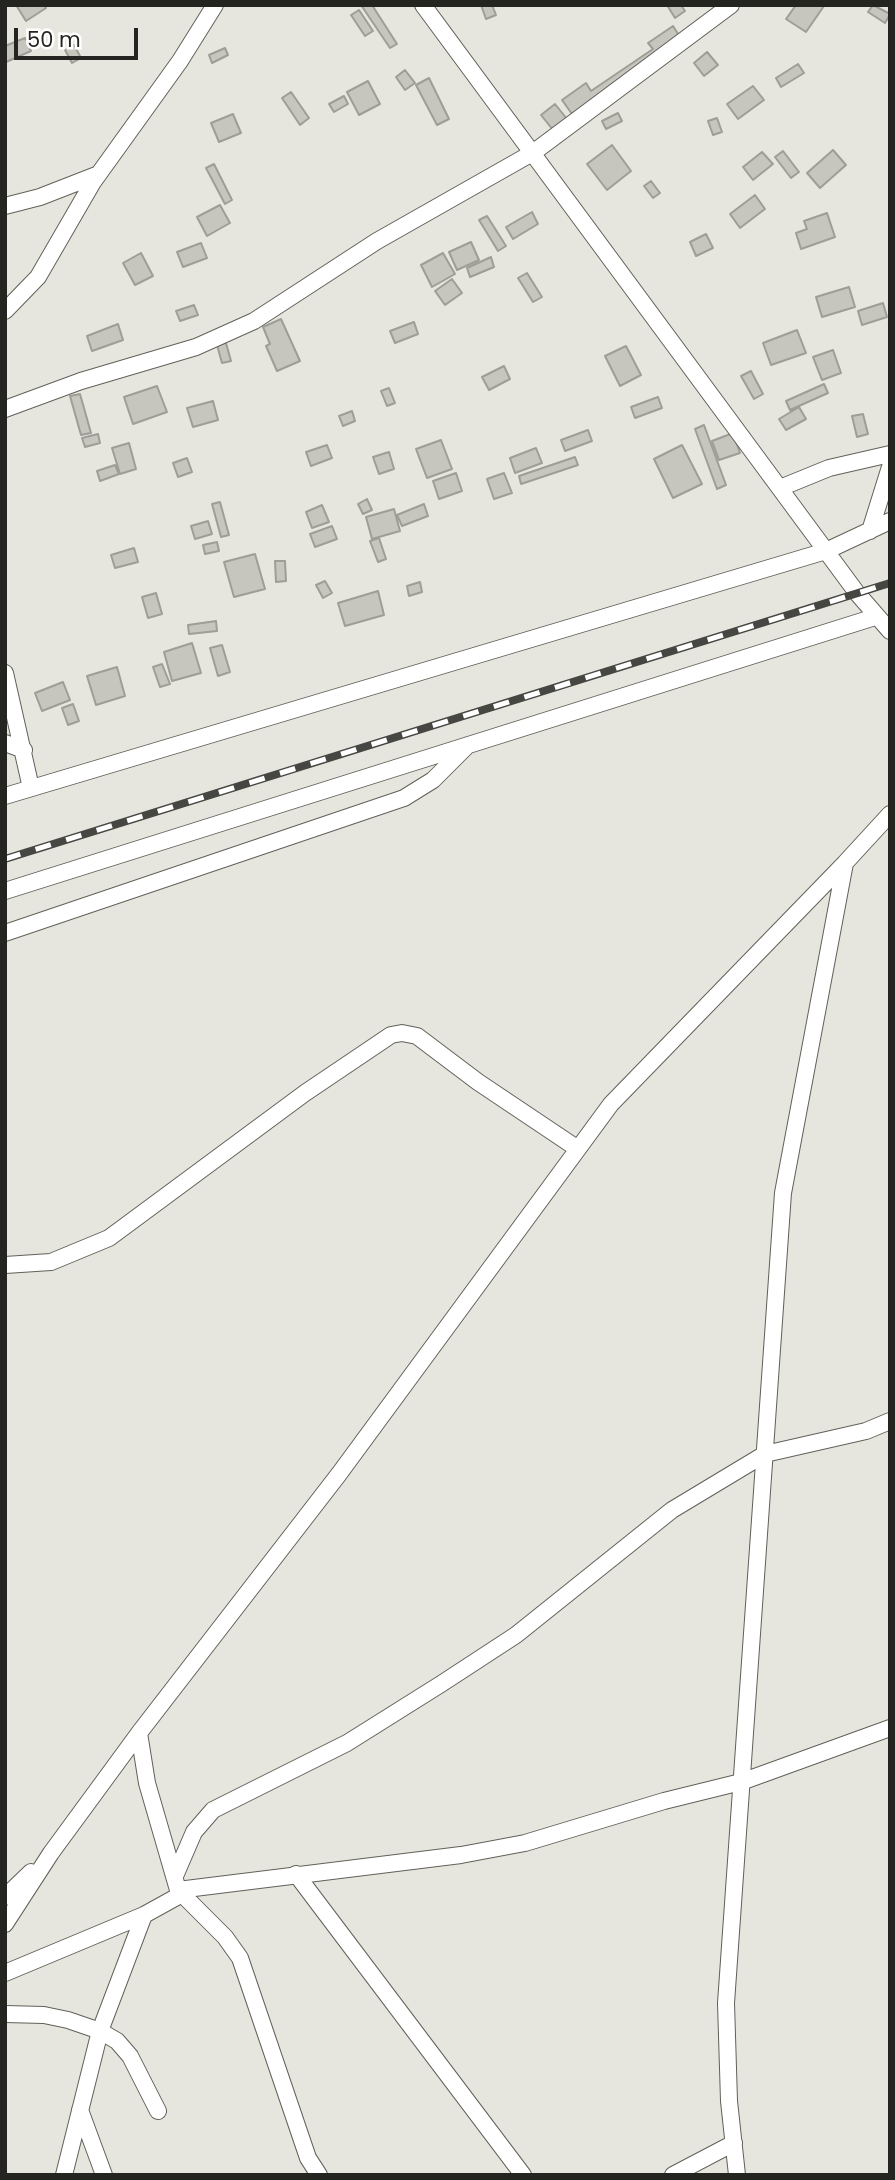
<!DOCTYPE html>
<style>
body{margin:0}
#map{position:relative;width:895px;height:2180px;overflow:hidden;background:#e7e6de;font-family:Poppins,sans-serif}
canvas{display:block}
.frame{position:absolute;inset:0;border:7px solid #242421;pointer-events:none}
.scale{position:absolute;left:14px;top:28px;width:124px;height:32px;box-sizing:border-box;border:4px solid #242421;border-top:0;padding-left:9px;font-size:21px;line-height:24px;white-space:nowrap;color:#242421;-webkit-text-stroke:5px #fff;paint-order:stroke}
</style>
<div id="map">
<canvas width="895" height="2180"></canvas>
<div class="frame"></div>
<div class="scale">50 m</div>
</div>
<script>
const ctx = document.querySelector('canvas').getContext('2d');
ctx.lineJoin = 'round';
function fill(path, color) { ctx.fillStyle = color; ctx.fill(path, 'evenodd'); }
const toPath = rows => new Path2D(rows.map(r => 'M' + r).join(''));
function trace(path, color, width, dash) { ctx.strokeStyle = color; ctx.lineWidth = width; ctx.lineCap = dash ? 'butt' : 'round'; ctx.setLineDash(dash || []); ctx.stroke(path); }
const building = toPath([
 [16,5,44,5,46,8,26,21,16,5],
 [361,5,372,5,397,44,390,48,361,5],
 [481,5,492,5,496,15,486,19,481,5],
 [667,5,681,5,685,11,675,18,667,5],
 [796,5,824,6,806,32,786,19,796,5],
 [873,5,890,14,885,23,868,12,873,5],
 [359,10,373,31,365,36,351,15,359,10],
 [673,26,682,40,572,114,562,100,586,83,591,91,653,49,648,43,673,26],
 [25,38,31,51,6,62,5,46,25,38],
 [74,45,81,58,72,63,65,50,74,45],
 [225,48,228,55,212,63,209,55,225,48],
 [707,52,718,65,704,76,694,63,707,52],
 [798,64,804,73,781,87,776,78,798,64],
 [405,70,415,83,405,90,396,77,405,70],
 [429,78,449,119,437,125,416,85,429,78],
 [368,81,380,104,359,115,347,92,368,81],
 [753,86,764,100,738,119,727,104,753,86],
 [291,92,309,118,300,125,282,98,291,92],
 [344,96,348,104,334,112,329,104,344,96],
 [555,104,567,119,553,130,541,115,555,104],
 [618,113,622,121,606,129,602,121,618,113],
 [233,114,241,133,219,142,211,123,233,114],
 [717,118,722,132,713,135,708,121,717,118],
 [612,145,631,171,607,190,587,164,612,145],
 [833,150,846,165,820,188,807,173,833,150],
 [783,151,799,172,791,178,775,157,783,151],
 [762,152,773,164,753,180,743,167,762,152],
 [214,164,232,200,225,204,206,168,214,164],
 [651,181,660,193,653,198,644,186,651,181],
 [755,195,765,209,740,228,730,214,755,195],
 [220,205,230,223,207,236,197,217,220,205],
 [532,212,538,224,513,239,506,227,532,212],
 [827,213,835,237,801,249,796,233,807,229,804,221,827,213],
 [487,216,506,246,498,251,479,220,487,216],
 [706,234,713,248,696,256,690,242,706,234],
 [471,242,479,260,457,270,449,252,471,242],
 [201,243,207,258,183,267,177,252,201,243],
 [141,253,153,276,135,285,123,263,141,253],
 [443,253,455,274,432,287,421,265,443,253],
 [491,257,494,267,470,277,467,268,491,257],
 [527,273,542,297,533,302,518,278,527,273],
 [452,279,462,293,445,305,435,291,452,279],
 [849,287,855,307,822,317,816,297,849,287],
 [883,303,887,317,862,325,858,311,883,303],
 [194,305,198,315,180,321,176,311,194,305],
 [281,319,300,361,277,371,266,346,270,344,263,327,281,319],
 [414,322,418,334,395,343,390,331,414,322],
 [118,324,123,340,92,351,87,336,118,324],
 [797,330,806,353,771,365,763,343,797,330],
 [226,343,231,361,222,363,217,345,226,343],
 [626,346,641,375,620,386,605,356,626,346],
 [833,350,841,373,822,380,813,357,833,350],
 [504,366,510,379,489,390,482,377,504,366],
 [751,371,763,394,754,399,741,376,751,371],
 [824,384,828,393,790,410,786,401,824,384],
 [157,386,167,412,133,424,124,397,157,386],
 [389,388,395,403,387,406,381,391,389,388],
 [80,394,91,433,81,435,70,396,80,394],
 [658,397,662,408,635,418,631,407,658,397],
 [213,401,218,420,193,427,187,408,213,401],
 [799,407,806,419,786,430,779,419,799,407],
 [352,411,355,421,343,426,339,416,352,411],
 [863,414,868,434,857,437,852,416,863,414],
 [704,425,726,485,717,489,695,429,704,425],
 [588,430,592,441,565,451,561,440,588,430],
 [733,433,740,453,719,460,712,441,733,433],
 [98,434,100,443,85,447,82,438,98,434],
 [441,440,452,469,427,478,416,449,441,440],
 [129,443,136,469,120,474,112,448,129,443],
 [327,445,332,458,311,466,306,452,327,445],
 [682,445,702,484,673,498,654,459,682,445],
 [536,448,542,463,515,473,510,458,536,448],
 [389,452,394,469,379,474,373,457,389,452],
 [575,457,578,465,521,484,519,476,575,457],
 [187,458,192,472,178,477,173,463,187,458],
 [115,465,119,474,100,481,97,471,115,465],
 [456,473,462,491,439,499,433,481,456,473],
 [504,473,512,493,494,499,487,479,504,473],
 [367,499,372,510,363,514,358,504,367,499],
 [220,502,229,535,221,537,212,504,220,502],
 [424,504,428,516,402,526,397,515,424,504],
 [322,505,329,522,312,528,306,512,322,505],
 [394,509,400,531,372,539,366,517,394,509],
 [208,521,212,534,195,539,191,526,208,521],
 [332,526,337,539,315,547,310,534,332,526],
 [379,538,386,559,378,562,370,541,379,538],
 [217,542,219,551,205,554,203,545,217,542],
 [134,548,138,562,115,568,111,555,134,548],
 [255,554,265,589,234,597,224,562,255,554],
 [275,561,285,561,286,581,276,582,275,561],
 [325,581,332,593,323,598,316,585,325,581],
 [420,582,422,592,409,596,407,586,420,582],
 [378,591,384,615,345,626,338,603,378,591],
 [156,593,162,614,148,618,142,597,156,593],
 [216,621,217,631,189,634,188,625,216,621],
 [192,643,201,673,172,681,164,652,192,643],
 [222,645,230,672,218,676,210,648,222,645],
 [162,664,170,684,160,687,153,667,162,664],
 [117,667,125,696,96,705,87,676,117,667],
 [63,682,70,700,42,711,35,693,63,682],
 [73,704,79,721,68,725,62,708,73,704]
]);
const street = toPath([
 [423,5,857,593,890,631],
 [5,206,40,197,99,174],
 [5,311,38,277,93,182,180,61,215,5],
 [5,409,81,381,196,347,254,321,377,241,534,152,731,5],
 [780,488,829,468,890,454],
 [870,531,890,467],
 [5,673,31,788],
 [5,743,24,750],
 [5,796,826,551,890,521],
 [5,891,875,617],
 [5,933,404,798,433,780,468,745],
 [5,1265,51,1262,109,1238,305,1093,391,1035,402,1033,417,1036,478,1082,578,1149],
 [139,1733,147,1783,178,1890,225,1937,240,1958,308,2158,319,2175],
 [296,1874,523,2175],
 [175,1876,194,1832,213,1810,347,1743,441,1684,516,1635,672,1510,765,1454,866,1431,890,1421],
 [178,1890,461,1855,525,1843,664,1801,741,1782,890,1728],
 [5,1897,31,1872],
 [5,1924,51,1853,139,1733,339,1474,611,1104,845,863],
 [5,1973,144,1915,182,1894],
 [5,2014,44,2015,68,2020,100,2031,117,2041,130,2056,158,2111],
 [80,2110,104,2175],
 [64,2175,100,2031,144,1915],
 [673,2175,734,2143],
 [737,2175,729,2101,726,2003,783,1193,845,863,890,814]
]);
const rail = toPath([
 [5,859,890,583]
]);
fill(building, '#c7c6be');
trace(building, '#9e9d96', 2);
trace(street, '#61615a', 18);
trace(street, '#fff', 16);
trace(rail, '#464642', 8);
trace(rail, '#fff', 5, [16]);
</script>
